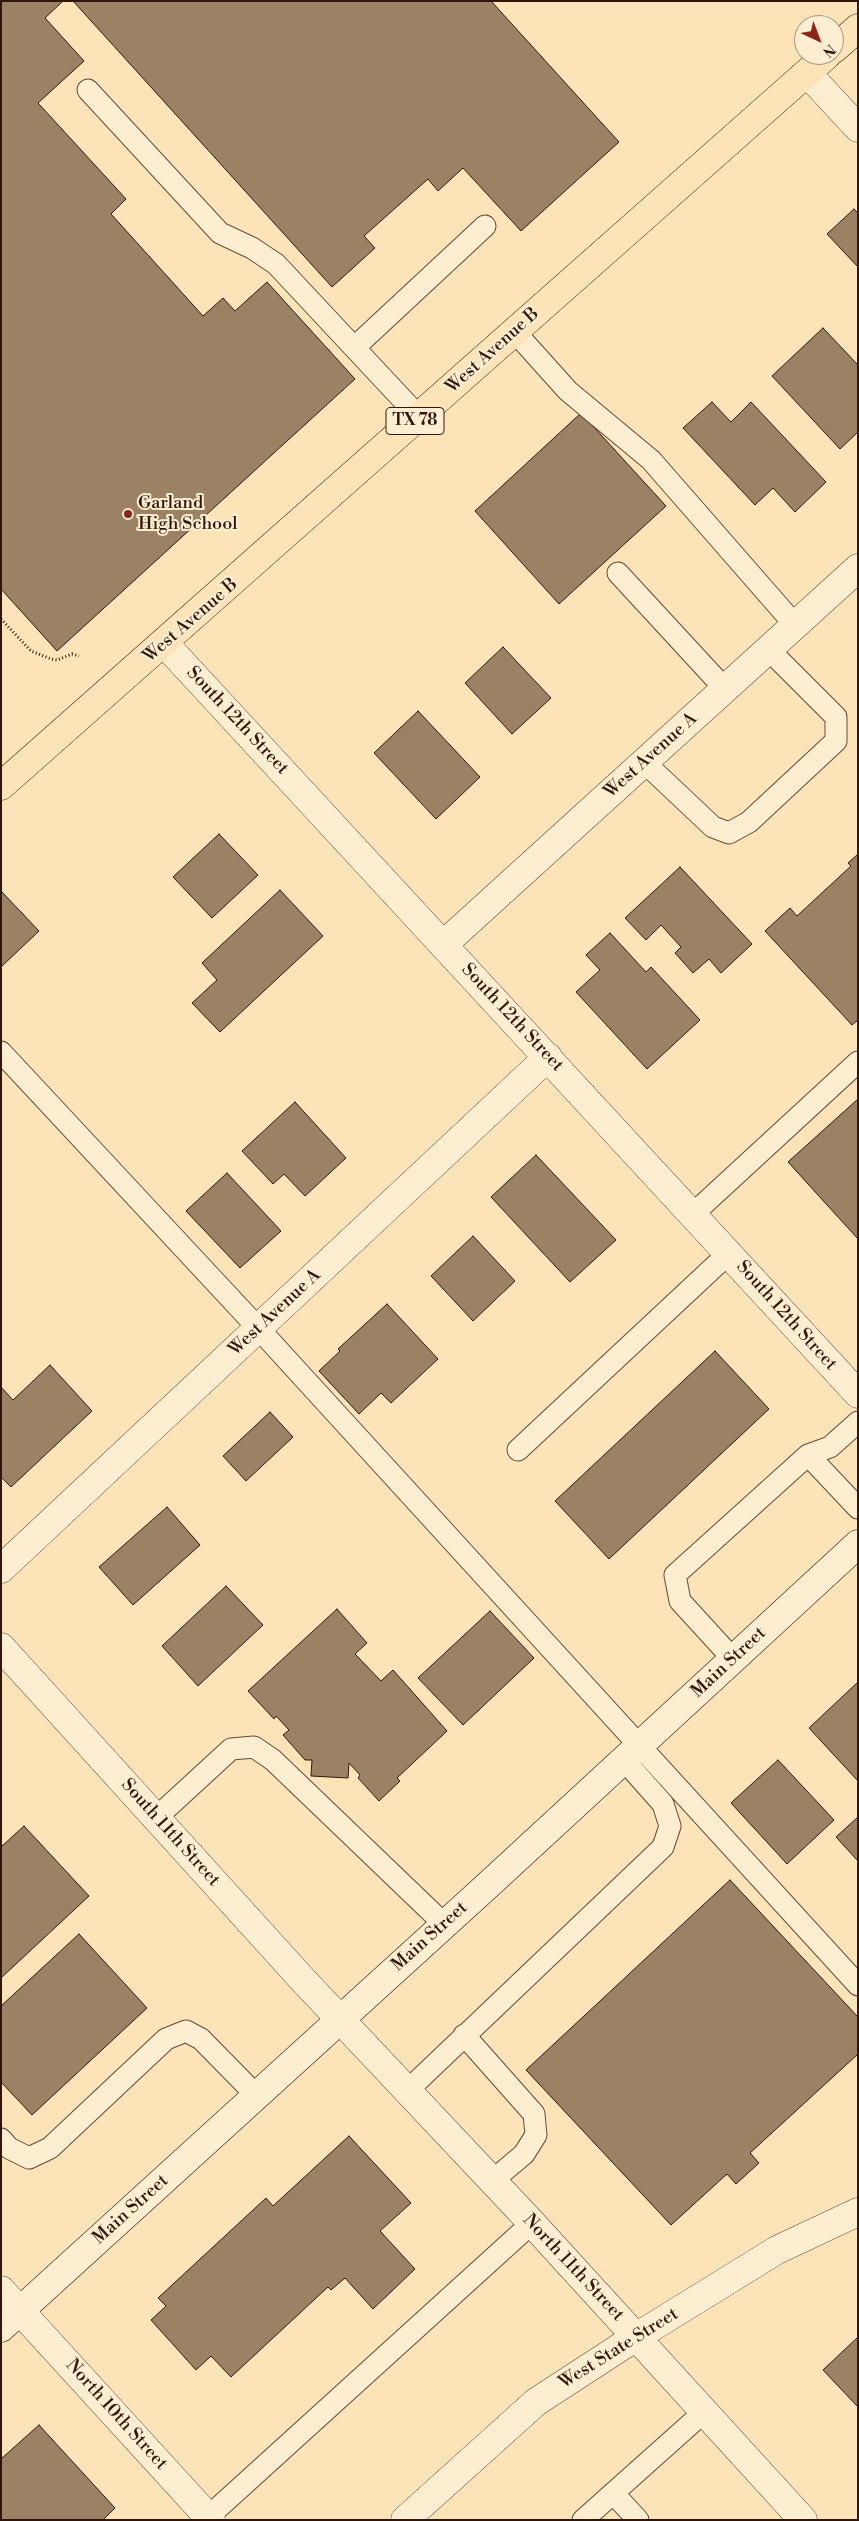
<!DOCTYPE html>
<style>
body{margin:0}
#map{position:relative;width:859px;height:2521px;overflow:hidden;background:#fce4b8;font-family:"Libre Bodoni",serif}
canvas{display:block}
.frame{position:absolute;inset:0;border:2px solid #31170b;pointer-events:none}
.north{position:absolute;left:794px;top:15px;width:50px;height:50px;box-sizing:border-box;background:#fdedd1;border:1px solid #ab9782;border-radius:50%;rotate:137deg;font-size:14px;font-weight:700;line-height:20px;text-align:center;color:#31170b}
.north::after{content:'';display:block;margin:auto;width:18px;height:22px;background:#8f2418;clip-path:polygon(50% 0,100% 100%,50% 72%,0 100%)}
</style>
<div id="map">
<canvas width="859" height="2521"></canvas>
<div class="frame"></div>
<div class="north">N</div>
</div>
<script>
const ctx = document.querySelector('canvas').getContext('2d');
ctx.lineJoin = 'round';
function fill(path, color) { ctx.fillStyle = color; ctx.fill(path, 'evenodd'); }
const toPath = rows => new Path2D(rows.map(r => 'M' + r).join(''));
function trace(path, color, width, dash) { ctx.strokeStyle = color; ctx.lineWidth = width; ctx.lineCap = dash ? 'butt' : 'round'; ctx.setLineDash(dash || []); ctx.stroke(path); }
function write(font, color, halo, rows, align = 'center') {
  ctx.font = font + ' "Libre Bodoni",serif'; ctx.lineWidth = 4; ctx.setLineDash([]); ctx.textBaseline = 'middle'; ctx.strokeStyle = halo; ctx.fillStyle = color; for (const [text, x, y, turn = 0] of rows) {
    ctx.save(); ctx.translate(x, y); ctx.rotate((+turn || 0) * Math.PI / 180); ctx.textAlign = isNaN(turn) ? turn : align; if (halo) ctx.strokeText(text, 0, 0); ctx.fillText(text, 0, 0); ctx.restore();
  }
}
const building = toPath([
 [1,1,63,1,45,18,84,61,38,103,126,199,111,214,203,316,223,298,235,311,267,282,355,379,57,651,1,589,1,1],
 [73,1,491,1,619,142,521,231,463,168,438,191,428,179,364,236,375,248,332,287,73,1],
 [854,209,858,213,858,267,827,234,854,209],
 [823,328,858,365,858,432,840,449,772,376,823,328],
 [712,402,731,422,751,402,826,482,795,512,773,488,755,505,683,428,712,402],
 [581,413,666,506,559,604,475,511,581,413],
 [503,647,551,698,512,734,465,683,503,647],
 [418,711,480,777,436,819,374,753,418,711],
 [219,834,258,875,212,918,173,877,219,834],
 [858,854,858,1020,852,1025,765,931,790,908,797,916,851,866,848,863,858,854],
 [680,867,752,944,721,973,709,959,693,973,675,953,681,947,661,925,646,940,625,918,680,867],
 [280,890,323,936,220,1032,192,1003,217,980,202,963,280,890],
 [1,891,39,931,1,967,1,891],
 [610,933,646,972,651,967,700,1020,647,1069,576,992,600,970,586,955,610,933],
 [858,1099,858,1239,788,1162,858,1099],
 [295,1102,346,1158,305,1196,284,1174,273,1184,242,1151,295,1102],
 [536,1155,616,1240,570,1282,491,1197,536,1155],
 [227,1173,281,1231,240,1268,186,1211,227,1173],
 [473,1236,515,1281,473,1321,431,1276,473,1236],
 [387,1304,438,1359,391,1403,381,1393,359,1414,319,1371,340,1351,338,1349,387,1304],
 [715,1351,769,1409,609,1559,555,1501,715,1351],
 [50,1365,92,1411,11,1487,1,1477,1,1387,13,1400,50,1365],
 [270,1412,293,1437,246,1481,223,1456,270,1412],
 [167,1507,200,1545,133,1605,99,1567,167,1507],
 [226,1586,263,1625,198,1686,162,1646,226,1586],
 [337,1609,367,1643,355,1654,381,1681,393,1670,447,1731,397,1778,400,1781,379,1801,358,1778,360,1775,349,1763,348,1778,311,1776,312,1760,305,1760,283,1735,289,1730,276,1716,274,1719,248,1691,337,1609],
 [490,1611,534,1658,463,1725,418,1678,490,1611],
 [858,1682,858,1781,809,1728,858,1682],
 [778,1760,834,1820,787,1864,731,1803,778,1760],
 [858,1817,858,1861,836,1837,858,1817],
 [24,1826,89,1896,1,1978,1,1847,24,1826],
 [730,1880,858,2017,858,2054,750,2153,759,2163,736,2184,727,2174,671,2225,526,2070,730,1880],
 [79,1934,147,2008,32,2115,1,2082,1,2006,79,1934],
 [349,2136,411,2203,380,2231,415,2269,373,2309,345,2278,331,2290,328,2287,231,2377,211,2356,196,2370,151,2320,166,2306,158,2298,266,2198,273,2206,349,2136],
 [858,2337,858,2407,823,2370,858,2337],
 [39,2425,115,2508,103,2520,1,2520,1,2459,39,2425]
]);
const path = toPath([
 [1,619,31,651,51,659,57,660,72,654,79,656]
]);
const service = toPath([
 [88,90,220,233,252,248,276,264,419,417],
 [515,332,568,391,651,460,795,625],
 [355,347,485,226],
 [618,573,725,689],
 [644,762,713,827,729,833,749,822,836,741,836,717,768,649],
 [1,1052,259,1329,858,1985],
 [693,1214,858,1062],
 [518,1450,729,1253],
 [808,1455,830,1447,858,1422],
 [733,1659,680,1601,675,1575,808,1455,858,1508],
 [157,1817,231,1749,254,1747,273,1760,445,1925],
 [464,2035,534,2114,536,2135,524,2154,492,2181],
 [408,2090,663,1847,670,1826,663,1804,624,1760],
 [1,2139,9,2148,29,2158,50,2148,166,2039,186,2031,201,2039,257,2096],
 [613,2493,638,2520],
 [208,2517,532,2223],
 [583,2520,704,2412]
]);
const minor = toPath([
 [807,73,858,128],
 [165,644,858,1394],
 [444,944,858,568],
 [1,1569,548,1057],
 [1,1647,303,1980,532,2223,803,2520],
 [1,2290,211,2520]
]);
const tertiary = toPath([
 [405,2520,536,2402,636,2337,777,2250,858,2212]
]);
const secondary = toPath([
 [1,2328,487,1886,858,1544]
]);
const primary = toPath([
 [834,49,858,28],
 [1,786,827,55]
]);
const markers = [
 [128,514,5,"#8f2418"]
];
const shields = [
 [415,421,58]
];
const shieldNames = [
 ["TX 78",415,421]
];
const streetNames = [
 ["West Avenue B",493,351,-42],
 ["West Avenue B",191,621,-41],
 ["South 12th Street",237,721,47],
 ["West Avenue A",651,756,-42],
 ["South 12th Street",512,1018,47],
 ["West Avenue A",275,1313,-43],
 ["South 12th Street",786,1316,48],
 ["Main Street",729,1663,-43],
 ["South 11th Street",170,1833,48],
 ["Main Street",430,1937,-42],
 ["Main Street",131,2210,-42],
 ["North 11th Street",573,2268,47],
 ["West State Street",619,2349,-32],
 ["North 10th Street",116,2415,48]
];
const poiNames = [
 ["Garland",138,504],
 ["High School",138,525]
];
fill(building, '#9b8265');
trace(building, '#31170b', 1);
trace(service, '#644a36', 23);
trace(minor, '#644a36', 29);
trace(tertiary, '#644a36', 29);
trace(secondary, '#31170b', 29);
trace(primary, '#31170b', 29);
trace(path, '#31170b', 3, [1, 2.5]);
trace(service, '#fdedd1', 21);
trace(minor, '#fdedd1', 28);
trace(tertiary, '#fdedd1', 28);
trace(secondary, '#fdedd1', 28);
trace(primary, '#fce4b8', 28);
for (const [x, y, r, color] of markers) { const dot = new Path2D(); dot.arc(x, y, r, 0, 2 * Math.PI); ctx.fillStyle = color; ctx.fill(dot); trace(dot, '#fdedd1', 2); }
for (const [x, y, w] of shields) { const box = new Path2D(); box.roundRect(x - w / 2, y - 13.5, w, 27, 4); ctx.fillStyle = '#fdedd1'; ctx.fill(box); trace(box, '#31170b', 1); }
write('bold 16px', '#31170b', null, shieldNames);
write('18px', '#31170b', '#fdedd1', streetNames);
write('18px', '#31170b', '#fdedd1', poiNames, 'left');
</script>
